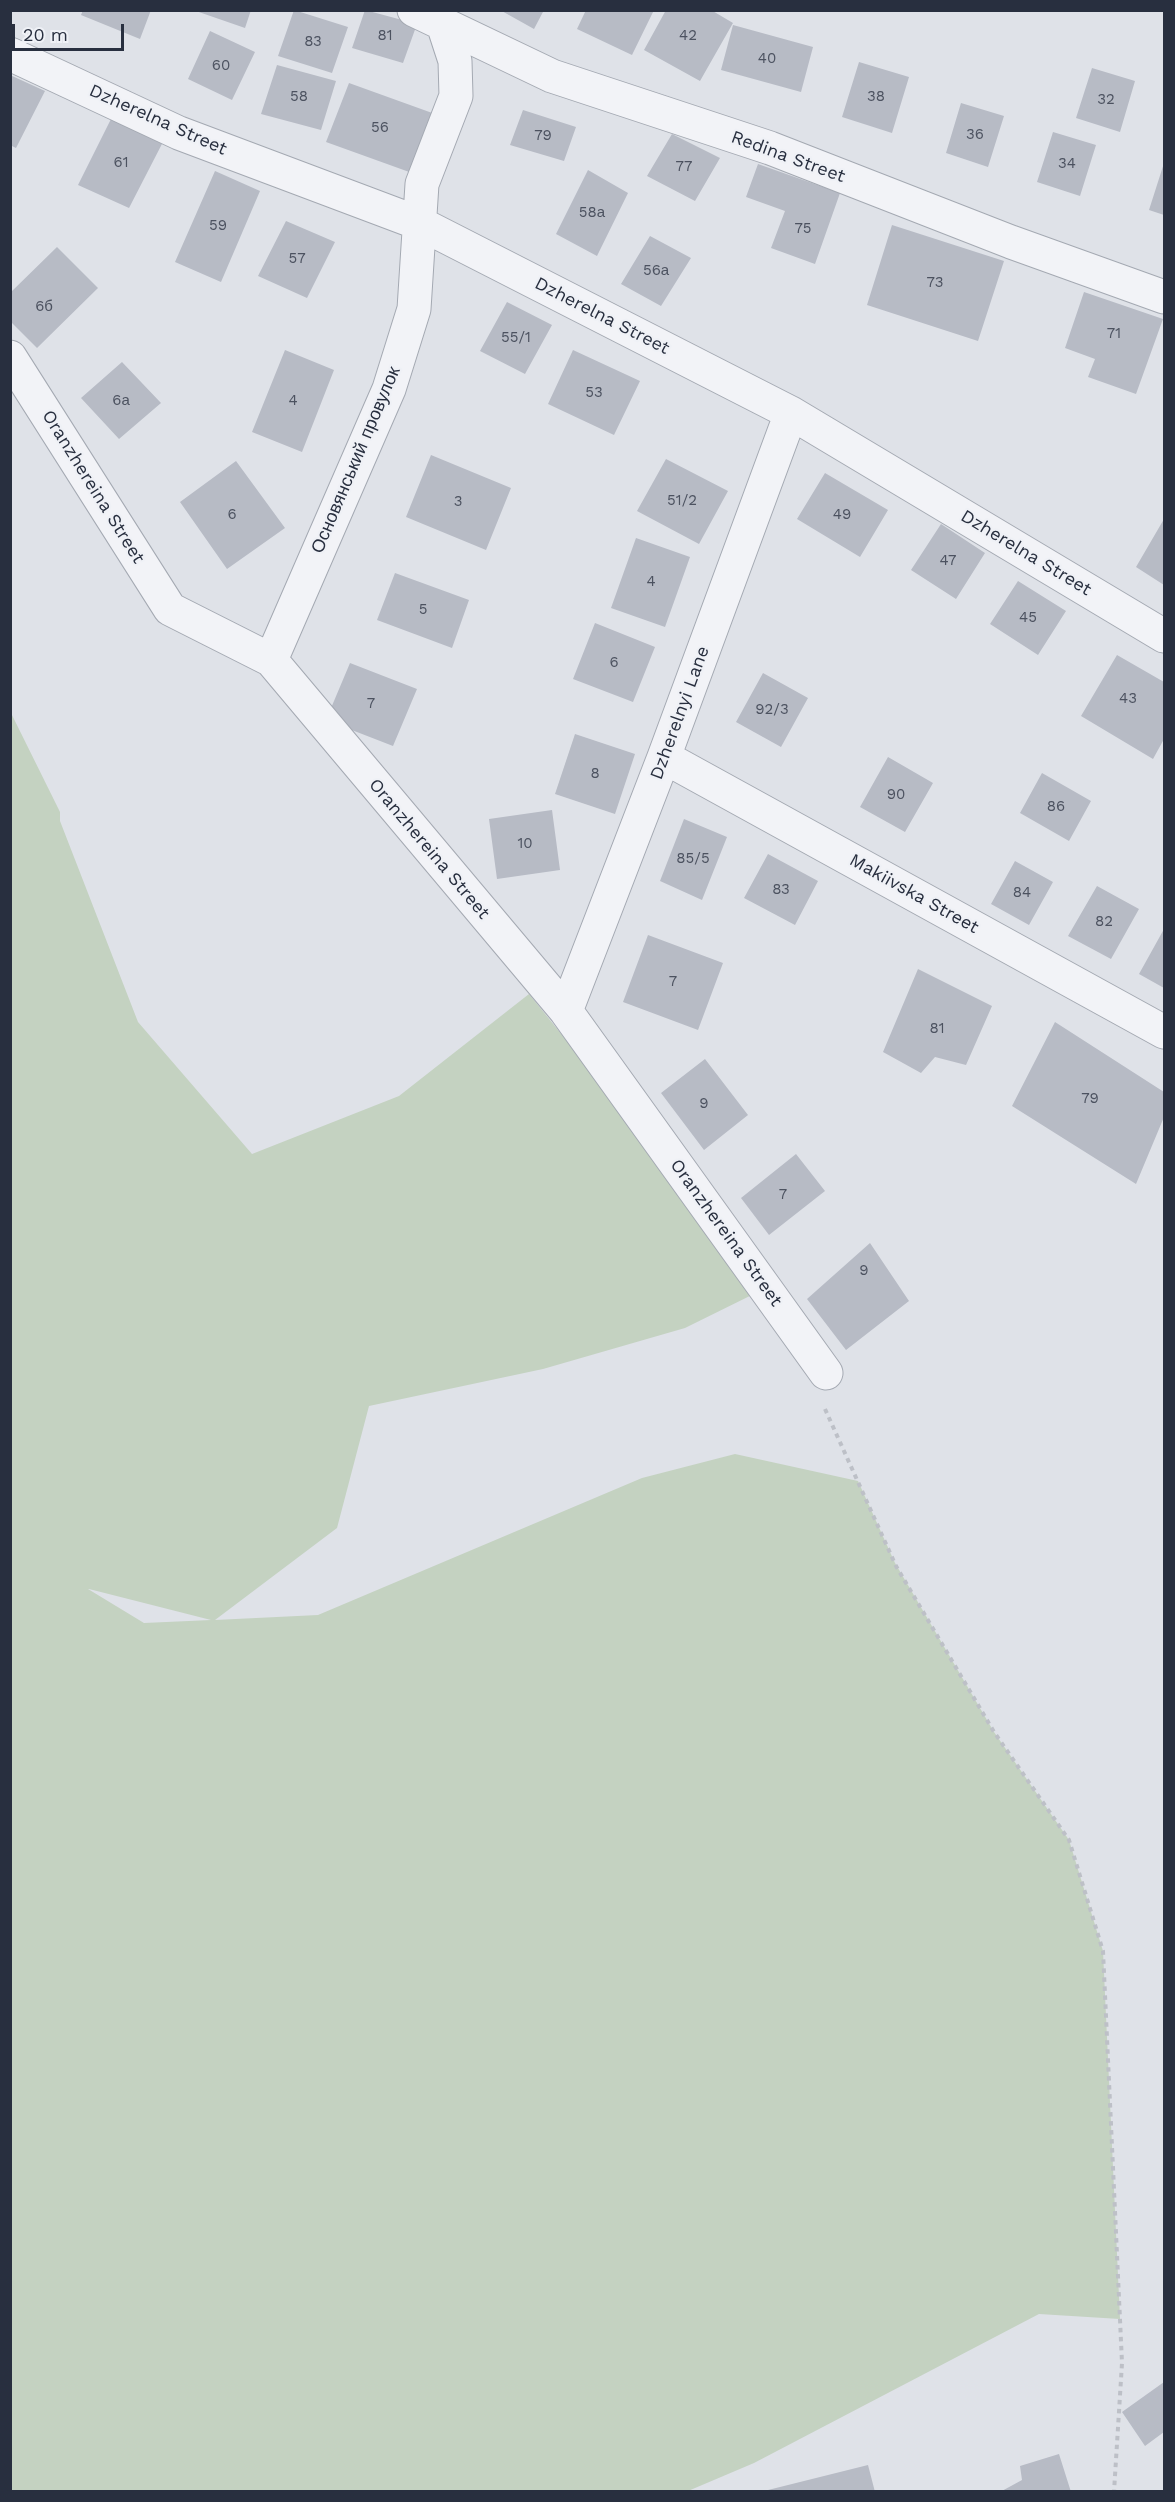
<!DOCTYPE html>
<meta charset="utf-8">
<style>
body{margin:0}
#map{position:relative;width:1175px;height:2502px;overflow:hidden;background:#dfe2e8;font-family:"Work Sans",sans-serif}
canvas{display:block}
.frame{position:absolute;inset:0;border:12px solid #282f3f;pointer-events:none}
.scale{position:absolute;left:12px;top:24px;width:112px;height:27px;box-sizing:border-box;border:3px solid #282f3f;border-top:0;padding-left:8px;font-size:18px;line-height:21px;white-space:nowrap;color:#282f3f;-webkit-text-stroke:4px #eff1f6;paint-order:stroke}
</style>
<div id="map">
<canvas width="1175" height="2502"></canvas>
<div class="frame"></div>
<div class="scale">20 m</div>
</div>
<script>
const ctx = document.querySelector('canvas').getContext('2d');
ctx.lineJoin = 'round';
function fill(path, color) { ctx.fillStyle = color; ctx.fill(path, 'evenodd'); }
const toPath = rows => new Path2D(rows.map(r => 'M' + r).join(''));
function trace(path, color, width, dash) { ctx.strokeStyle = color; ctx.lineWidth = width; ctx.lineCap = dash ? 'butt' : 'round'; ctx.setLineDash(dash || []); ctx.stroke(path); }
function write(font, color, halo, rows, align = 'center') {
  ctx.font = font + ' "Work Sans",sans-serif'; ctx.lineWidth = 4.5; ctx.setLineDash([]); ctx.textBaseline = 'middle'; ctx.strokeStyle = halo; ctx.fillStyle = color; for (const [text, x, y, turn = 0] of rows) {
    ctx.save(); ctx.translate(x, y); ctx.rotate((+turn || 0) * Math.PI / 180); ctx.textAlign = isNaN(turn) ? turn : align; if (halo) ctx.strokeText(text, 0, 0); ctx.fillText(text, 0, 0); ctx.restore();
  }
}
const green = toPath([
 [10,711,60,812,60,821,138,1022,252,1154,399,1096,529,994,766,1288,685,1328,543,1369,369,1406,337,1528,215,1620,318,1615,642,1478,735,1454,858,1481,895,1563,994,1732,1069,1840,1103,1951,1120,2319,1039,2314,754,2463,688,2491,11,2491],
 [88,1589,89,1589,211,1620,144,1623]
]);
const building = toPath([
 [83,10,151,10,140,39,81,15],
 [193,10,251,10,245,28],
 [294,10,348,27,332,73,278,56],
 [365,10,417,24,403,63,352,48],
 [500,10,544,10,534,29],
 [586,10,654,10,632,55,577,29],
 [666,10,711,10,733,23,700,81,644,50],
 [733,25,813,47,801,92,721,70],
 [210,31,255,52,232,100,188,79],
 [859,62,909,77,892,133,842,117],
 [277,65,336,81,321,130,261,114],
 [1092,68,1135,81,1120,132,1076,118],
 [10,75,45,91,16,148,10,145],
 [349,83,435,114,412,173,326,142],
 [961,103,1004,116,988,167,946,153],
 [523,110,576,127,564,161,510,145],
 [112,117,164,140,129,208,78,185],
 [1053,132,1096,145,1080,196,1037,182],
 [672,134,720,158,695,201,647,176],
 [1164,163,1164,215,1149,210],
 [758,164,840,193,815,264,771,248,785,211,746,197],
 [588,170,628,193,597,256,556,234],
 [215,171,260,191,221,282,175,262],
 [286,221,335,242,307,298,258,276],
 [892,225,1004,261,978,341,867,305],
 [650,236,691,258,661,306,621,284],
 [57,247,98,288,37,348,10,321,10,293],
 [1084,292,1163,319,1136,394,1088,377,1095,359,1065,348],
 [507,302,552,325,525,374,480,351],
 [285,350,334,370,302,452,252,432],
 [573,350,640,381,614,435,548,404],
 [122,362,161,403,119,439,81,398],
 [431,455,511,488,486,550,406,517],
 [666,459,728,491,699,544,637,511],
 [236,461,285,528,227,569,180,502],
 [825,473,888,510,860,557,797,519],
 [1164,519,1164,585,1136,567],
 [941,524,985,553,956,599,911,570],
 [636,538,690,557,665,627,611,608],
 [395,573,469,600,452,648,377,620],
 [1018,581,1066,611,1038,655,990,624],
 [595,623,655,647,633,702,573,679],
 [1117,655,1164,682,1164,739,1153,759,1081,716],
 [350,663,417,689,393,746,326,720],
 [763,673,808,698,781,747,736,722],
 [575,734,635,754,615,814,555,794],
 [888,757,933,783,905,832,860,807],
 [1042,773,1091,801,1069,841,1020,813],
 [552,810,560,870,497,879,489,819],
 [684,819,727,837,702,900,660,881],
 [768,854,818,881,795,925,744,898],
 [1015,861,1053,882,1029,925,991,904],
 [1097,886,1139,909,1111,959,1068,936],
 [1164,929,1164,988,1139,974],
 [648,935,723,963,698,1030,623,1002],
 [918,969,992,1006,966,1065,935,1057,921,1073,883,1052],
 [1055,1022,1164,1092,1164,1117,1136,1184,1012,1106],
 [705,1059,748,1115,704,1150,661,1093],
 [796,1154,825,1191,769,1235,741,1198],
 [870,1243,909,1301,846,1350,807,1299],
 [1164,2382,1164,2432,1145,2446,1122,2412],
 [1059,2454,1071,2492,1000,2492,1022,2480,1020,2466],
 [868,2465,875,2492,764,2492,764,2491]
]);
const path = toPath([
 [825,1409,896,1566,994,1732,1069,1840,1103,1951,1122,2363,1114,2492]
]);
const minor = toPath([
 [414,10,552,76,770,148,1011,242,1164,297],
 [10,54,179,133,421,224,791,413,1164,636],
 [10,357,170,609,271,660,566,1011,826,1373],
 [271,660,389,389,414,309,422,184,456,96,455,61,439,12],
 [664,757,1164,1032],
 [566,1011,664,757,791,413]
]);
const numberNames = [
 ["81",385,36],
 ["42",688,36],
 ["83",313,42],
 ["40",767,59],
 ["60",221,66],
 ["58",299,97],
 ["38",876,97],
 ["32",1106,100],
 ["56",380,128],
 ["36",975,135],
 ["79",543,136],
 ["61",121,163],
 ["34",1067,164],
 ["77",684,167],
 ["58а",592,213],
 ["59",218,226],
 ["75",803,229],
 ["57",297,259],
 ["56а",656,271],
 ["73",935,283],
 ["6б",44,307],
 ["71",1114,334],
 ["55/1",516,338],
 ["53",594,393],
 ["6а",121,401],
 ["4",293,401],
 ["51/2",682,501],
 ["3",458,502],
 ["6",232,515],
 ["49",842,515],
 ["47",948,561],
 ["4",651,582],
 ["5",423,610],
 ["45",1028,618],
 ["6",614,663],
 ["43",1128,699],
 ["7",371,704],
 ["92/3",772,710],
 ["8",595,774],
 ["90",896,795],
 ["86",1056,807],
 ["10",525,844],
 ["85/5",693,859],
 ["83",781,890],
 ["84",1022,893],
 ["82",1104,922],
 ["7",673,982],
 ["81",937,1029],
 ["79",1090,1099],
 ["9",704,1104],
 ["7",783,1195],
 ["9",864,1271]
];
const streetNames = [
 ["Dzherelna Street",158,120,24],
 ["Redina Street",788,157,20],
 ["Dzherelna Street",602,316,27],
 ["Основянський провулок",356,460,-67],
 ["Oranzhereina Street",93,487,58],
 ["Dzherelna Street",1026,553,31],
 ["Dzherelnyi Lane",680,713,-70],
 ["Oranzhereina Street",429,849,50],
 ["Makiivska Street",914,894,29],
 ["Oranzhereina Street",726,1233,54]
];
fill(green, '#c4d2c1');
fill(building, '#b7bbc5');
trace(minor, '#a4a9b2', 35);
trace(path, '#bdc0c7', 4, [4.5, 4.5]);
trace(minor, '#f2f3f7', 33);
write('15px', '#4c5260', null, numberNames);
write('18px', '#282f3f', '#eff1f6', streetNames);
</script>
